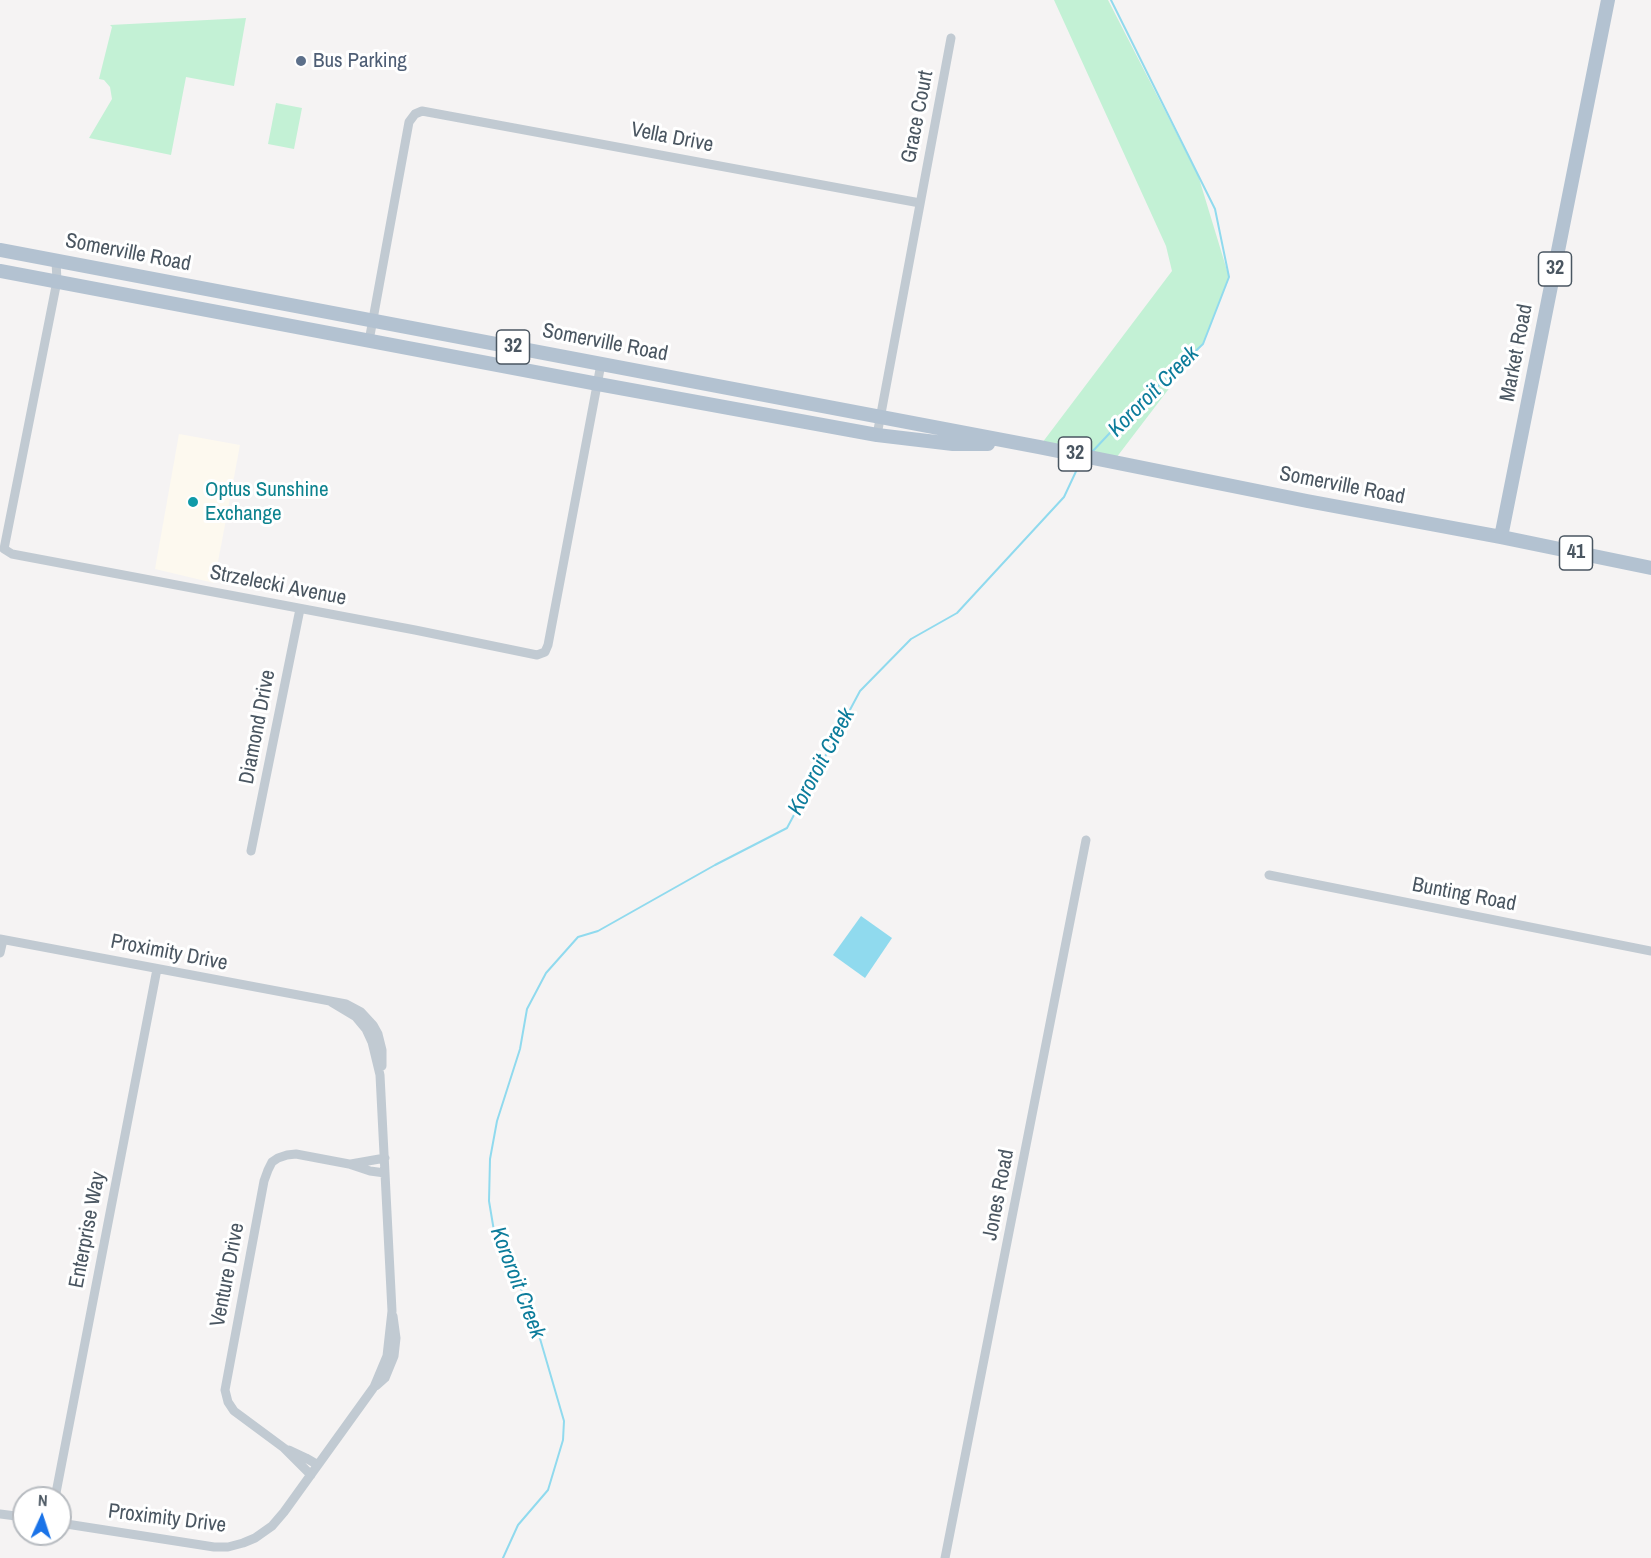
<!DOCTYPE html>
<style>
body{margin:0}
#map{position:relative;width:1651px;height:1558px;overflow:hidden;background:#f5f3f3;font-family:"Archivo Narrow",sans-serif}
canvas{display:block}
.north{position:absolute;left:12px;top:1486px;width:60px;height:60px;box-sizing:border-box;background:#fff;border:2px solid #b7bbc0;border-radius:50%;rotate:3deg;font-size:16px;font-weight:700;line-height:24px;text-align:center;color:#4a5661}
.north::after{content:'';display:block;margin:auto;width:21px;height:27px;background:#1a73e8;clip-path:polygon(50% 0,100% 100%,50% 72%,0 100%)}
</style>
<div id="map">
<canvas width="1651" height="1558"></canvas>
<div class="north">N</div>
</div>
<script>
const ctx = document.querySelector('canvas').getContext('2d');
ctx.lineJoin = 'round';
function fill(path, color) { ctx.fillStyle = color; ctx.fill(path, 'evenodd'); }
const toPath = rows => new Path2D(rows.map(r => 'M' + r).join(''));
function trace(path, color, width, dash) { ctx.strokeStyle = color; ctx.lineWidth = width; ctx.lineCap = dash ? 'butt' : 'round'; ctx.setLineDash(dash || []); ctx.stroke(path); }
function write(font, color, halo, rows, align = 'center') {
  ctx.font = font + ' "Archivo Narrow",sans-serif'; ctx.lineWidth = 6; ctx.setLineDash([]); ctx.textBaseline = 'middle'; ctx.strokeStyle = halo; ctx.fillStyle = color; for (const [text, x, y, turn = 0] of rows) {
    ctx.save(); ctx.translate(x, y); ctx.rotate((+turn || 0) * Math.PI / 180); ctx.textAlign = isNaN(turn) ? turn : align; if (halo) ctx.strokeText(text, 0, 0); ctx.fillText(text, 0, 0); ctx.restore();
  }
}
const commercial = toPath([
 [179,434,240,445,214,583,155,569]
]);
const green = toPath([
 [1054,0,1108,0,1198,175,1229,277,1203,344,1113,462,1039,447,1172,271,1166,246],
 [246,18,234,86,186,77,171,155,89,138,112,99,110,87,104,80,99,79,112,27,110,25],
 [276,103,302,108,294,149,268,144]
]);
const water = toPath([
 [861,916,892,938,865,978,833,955]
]);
const stream = toPath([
 [1091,453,1122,420,1203,344,1229,277,1215,209,1111,0],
 [503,1558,518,1525,548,1490,563,1440,564,1421,534,1318,504,1250,494,1231,489,1201,490,1159,497,1121,520,1049,527,1009,546,973,578,937,598,931,715,865,787,828,860,691,911,639,957,613,1064,497,1079,465,1083,462]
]);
const minor = toPath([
 [56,261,57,281,4,549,12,554,415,630,537,655,545,652,548,645,601,364],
 [369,341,409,122,415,114,422,111,920,203],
 [877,435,951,38],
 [251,851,300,609],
 [1269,875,1651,951],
 [0,939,346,1004,361,1012,373,1025,378,1034,382,1050,382,1066],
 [0,953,3,940],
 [351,1164,385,1158],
 [376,1386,385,1378,394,1356,396,1338,393,1316],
 [289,1450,306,1458,318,1465],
 [311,1475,284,1448,234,1411,228,1402,225,1390,264,1181,268,1170,272,1162,278,1158,287,1155,296,1154,349,1164,370,1171,385,1173],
 [55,1498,157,969],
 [0,1514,24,1517],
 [60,1523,214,1547,228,1547,243,1543,255,1538,272,1526,284,1512,374,1387,387,1356,392,1311,380,1075,372,1042,366,1029,356,1017,331,1002],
 [945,1558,1086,840]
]);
const primary = toPath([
 [0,250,1039,447,1307,501,1501,537,1651,568],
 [0,271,598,384,877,435,953,444,988,444],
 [1501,537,1608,0]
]);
const markers = [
 [301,61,6,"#5c6f8a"],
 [193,502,6,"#0f9aa8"]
];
const shields = [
 [1555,269,33],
 [513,347,33],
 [1075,454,33],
 [1576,553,33]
];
const shieldNames = [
 ["32",1555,269],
 ["32",513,347],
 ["32",1075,454],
 ["41",1576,553]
];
const serviceNames = [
 ["Bus Parking",313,61]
];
const streetNames = [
 ["Grace Court",918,117,-79],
 ["Vella Drive",672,138,11],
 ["Somerville Road",128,253,11],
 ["Somerville Road",605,343,11],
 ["Market Road",1517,353,-79],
 ["Somerville Road",1342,486,11],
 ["Strzelecki Avenue",278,586,11],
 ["Diamond Drive",258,727,-79],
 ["Bunting Road",1464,895,11],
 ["Proximity Drive",169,953,11],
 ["Jones Road",999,1195,-79],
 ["Enterprise Way",88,1230,-79],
 ["Venture Drive",228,1275,-79],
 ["Proximity Drive",167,1519,7]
];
const cultureNames = [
 ["Optus Sunshine",205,490],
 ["Exchange",205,514]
];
const waterNames = [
 ["Kororoit Creek",1154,392,-45],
 ["Kororoit Creek",822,762,-62],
 ["Kororoit Creek",517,1283,69]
];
fill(commercial, '#fdf9ef');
fill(green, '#c3f1d5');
fill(water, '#90daee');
trace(stream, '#90daee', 2);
trace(minor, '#c1cad2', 9);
trace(primary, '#b3c2d1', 14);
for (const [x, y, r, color] of markers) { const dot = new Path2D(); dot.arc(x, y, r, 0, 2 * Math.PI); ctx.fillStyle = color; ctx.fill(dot); trace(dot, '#fff', 2); }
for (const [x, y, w] of shields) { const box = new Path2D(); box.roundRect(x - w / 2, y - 17, w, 34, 4.5); ctx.fillStyle = '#fff'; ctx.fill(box); trace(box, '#4a5661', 1.5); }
write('bold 20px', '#4a5661', null, shieldNames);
write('21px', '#4e5e75', '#fff', serviceNames, 'left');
write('21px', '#4a5661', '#fff', streetNames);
write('21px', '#0d838f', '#fff', cultureNames, 'left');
write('italic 22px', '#0c7c9b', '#fff', waterNames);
</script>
